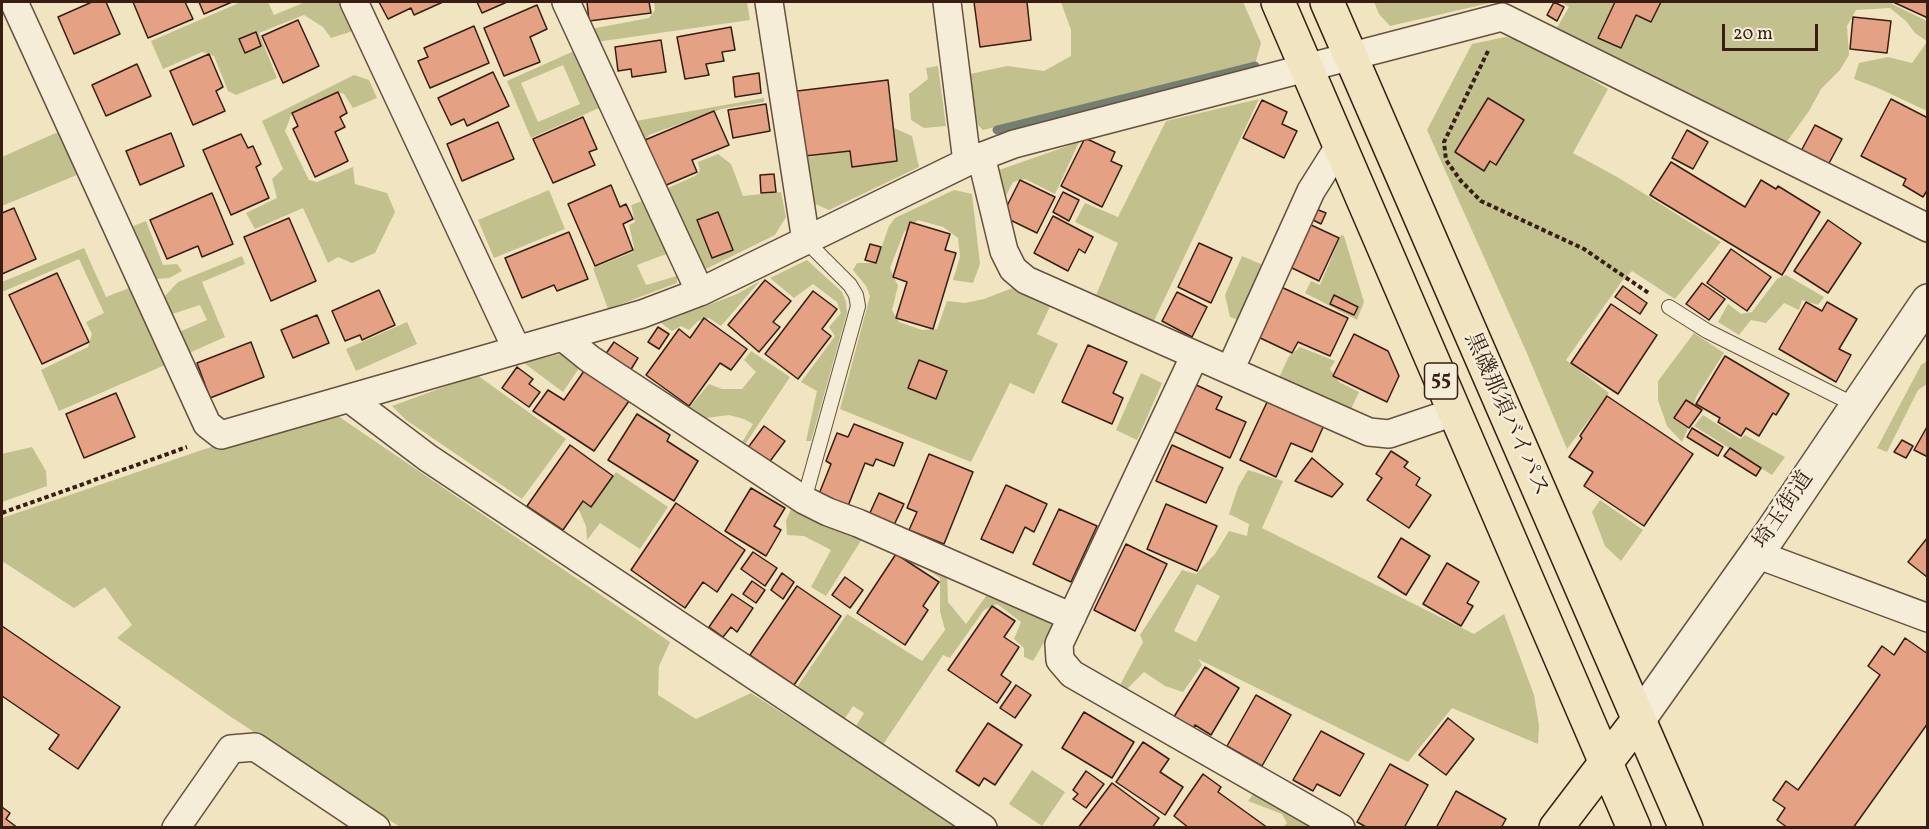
<!DOCTYPE html>
<meta charset="utf-8">
<style>
body{margin:0}
#map{position:relative;width:1929px;height:829px;overflow:hidden;background:#f0e4c1;font-family:Vollkorn,serif}
canvas{display:block}
.frame{position:absolute;inset:0;border:3px solid #381e12;pointer-events:none}
.scale{position:absolute;left:1722px;top:24px;width:96px;height:27px;box-sizing:border-box;border:3px solid #381e12;border-top:0;padding-left:8px;font-size:18px;line-height:21px;white-space:nowrap;color:#381e12;-webkit-text-stroke:4px #f5edd7;paint-order:stroke}
</style>
<div id="map">
<canvas width="1929" height="829"></canvas>
<div class="frame"></div>
<div class="scale">20 m</div>
</div>
<script>
const ctx = document.querySelector('canvas').getContext('2d');
ctx.lineJoin = 'round';
function fill(path, color) { ctx.fillStyle = color; ctx.fill(path, 'evenodd'); }
const toPath = rows => new Path2D(rows.map(r => 'M' + r).join(''));
function trace(path, color, width, dash) { ctx.strokeStyle = color; ctx.lineWidth = width; ctx.lineCap = dash ? 'butt' : 'round'; ctx.setLineDash(dash || []); ctx.stroke(path); }
function write(font, color, halo, rows, align = 'center') {
  ctx.font = font + ' Vollkorn,"Noto Serif JP",serif'; ctx.lineWidth = 5; ctx.setLineDash([]); ctx.textBaseline = 'middle'; ctx.strokeStyle = halo; ctx.fillStyle = color; for (const [text, x, y, turn = 0] of rows) {
    ctx.save(); ctx.translate(x, y); ctx.rotate((+turn || 0) * Math.PI / 180); ctx.textAlign = isNaN(turn) ? turn : align; if (halo) ctx.strokeText(text, 0, 0); ctx.fillText(text, 0, 0); ctx.restore();
  }
}
const green = toPath([
 [241,2,268,2,274,15,305,2,339,2,353,31,331,38,323,27,304,15,259,33,277,78,236,95,228,91,214,56,202,52,163,69,151,41],
 [654,2,747,2,750,20,596,42,591,29,649,18,655,10],
 [1061,2,1243,2,1261,43,1255,64,983,130,977,124,970,74,1007,66,1044,71,1071,56,1071,30],
 [1374,2,1494,2,1390,26,1379,14],
 [1560,2,1893,2,1892,4,1927,21,1928,42,1915,33,1906,21,1890,8,1856,10,1847,26,1849,55,1840,70,1821,89,1809,111,1783,147,1555,31,1569,7],
 [1505,37,1531,43,1608,89,1573,153,1619,178,1721,242,1675,299,1632,271,1622,281,1566,360,1609,393,1567,449,1526,351,1427,130,1472,44],
 [1927,42,1927,111,1878,88,1854,79,1859,63,1888,57,1912,63],
 [574,51,599,108,531,138,507,81],
 [563,65,580,104,538,122,521,83],
 [938,66,946,126,924,128,911,120,909,94,928,79,926,68],
 [354,75,369,80,377,98,353,108,344,94,338,92,292,113,285,131,309,180,317,182,353,167,355,184,387,193,395,212,375,253,352,263,338,257,328,263,303,208,255,229,246,213,277,198,272,179,283,169,262,121],
 [764,98,764,102,721,109,649,135,643,143,660,183,668,188,695,176,700,171,698,162,718,154,731,164,743,196,781,192,786,217,775,235,706,269,694,266,630,122],
 [1259,99,1152,325,1094,300,1118,243,1075,222,1085,203,1118,217,1166,121],
 [894,128,912,136,919,167,829,210,813,203,802,158,850,151,852,167,897,161],
 [58,132,79,174,2,206,2,157],
 [1079,142,1055,194,1025,179,1013,182,1003,202,999,170],
 [549,190,565,229,494,258,478,220],
 [954,190,972,194,980,264,973,283,953,280,960,257,958,238,943,227,918,220,904,232,890,268,898,286,892,310,899,322,922,330,937,329,947,301,965,303,984,299,1023,284,1054,298,1037,334,1058,344,1034,394,1010,383,971,462,840,409,870,296,866,286,853,270,857,263,876,263,889,226,895,218],
 [645,200,669,253,637,265,646,285,677,276,677,283,608,309,593,268,633,252,634,247,629,225,635,222,631,205],
 [146,221,163,265,177,264,182,271,169,278,156,279,133,226],
 [1341,235,1344,236,1364,302,1357,320,1305,293,1311,281,1320,285],
 [84,248,106,297,132,287,165,365,59,411,41,370,88,347,92,334,86,322,104,313,79,259,2,292,2,282],
 [242,256,245,264,202,282,225,337,189,353,179,332,207,320,200,305,172,314,165,296,178,282],
 [1242,256,1263,265,1238,320,1230,317,1225,295],
 [807,260,842,292,846,302,847,313,811,441,806,441,817,391,801,382,835,336,829,327,841,313,837,302,813,284,794,298,770,278],
 [1786,275,1824,297,1818,305,1802,300,1799,310,1784,303,1766,323,1751,320,1739,335,1718,322,1728,304,1741,314,1752,312,1777,279],
 [760,281,721,326,709,318,698,321,689,330,681,326,672,331,661,323,737,294],
 [407,322,417,344,356,371,346,349],
 [1694,333,1724,353,1696,397,1687,431,1682,442,1667,426,1658,400,1658,381],
 [1300,347,1335,361,1330,369,1339,382,1359,392,1350,411,1279,378,1289,356],
 [751,351,790,377,744,446,741,444,753,424,744,419,729,415,699,419,686,411,709,384,722,389,742,389,756,372,744,360],
 [564,353,581,365,563,392,524,363],
 [1927,361,1927,384,1918,390,1887,452,1877,448,1921,365],
 [1141,373,1162,383,1137,440,1116,430],
 [477,375,566,439,522,499,406,420,392,406],
 [335,414,670,642,659,666,658,695,696,719,751,693,960,827,400,827,231,717,117,638,132,625,105,587,74,608,2,561,2,518,205,449],
 [1703,415,1740,439,1745,435,1785,457,1772,475,1694,426],
 [32,447,46,471,47,486,2,502,2,454],
 [1248,470,1283,481,1262,528,1474,634,1504,614,1534,695,1539,725,1538,744,1452,708,1408,762,1198,659,1202,665,1183,692,1165,686,1144,672,1127,689,1120,685,1143,642,1140,635,1182,570,1196,574,1215,554,1229,531,1247,536,1249,524,1229,514,1238,487],
 [1197,584,1220,596,1196,642,1174,631],
 [616,472,668,507,640,549,600,523,587,540,586,526,578,508,583,501,592,506],
 [768,489,862,539,826,596,811,587,831,550,804,536,787,535,786,521,791,509,773,496],
 [1600,500,1643,530,1621,561,1605,546,1592,512],
 [918,564,947,573,948,602,966,624,989,592,1056,622,1033,661,1024,657,1024,648,1014,639,1021,622,997,604,984,610,950,658,943,655,880,749,853,731,864,713,853,706,841,724,793,693,847,614,922,661,945,630,940,611,940,578],
 [1032,770,1065,792,1042,826,1009,804],
 [1254,793,1310,826,1283,827,1287,823,1282,814,1248,801]
]);
const stream = toPath([
 [997,130,1255,66]
]);
const building = toPath([
 [92,2,106,2,120,34,74,54,58,17,92,2],
 [133,2,185,2,193,19,148,38,133,2],
 [199,2,232,2,204,14,199,2],
 [379,2,443,2,414,15,411,8,388,19,379,2],
 [477,2,507,2,482,13,477,2],
 [587,2,649,2,651,13,589,21,587,2],
 [974,2,1027,2,1031,40,980,47,974,2],
 [1554,2,1564,7,1557,21,1547,15,1554,2],
 [1615,2,1661,2,1651,22,1636,15,1621,48,1598,38,1615,2],
 [1893,2,1928,2,1928,18,1893,2],
 [537,5,547,29,530,37,540,62,504,76,484,28,537,5],
 [1853,17,1891,21,1887,53,1850,49,1853,17],
 [298,20,319,66,283,83,262,36,298,20],
 [474,26,489,63,430,88,418,61,428,57,424,48,474,26],
 [731,27,735,50,722,52,724,61,706,64,709,75,685,79,677,37,731,27],
 [256,32,261,46,245,53,239,39,256,32],
 [661,40,666,72,632,77,631,69,618,71,615,47,661,40],
 [209,54,223,87,216,91,225,111,193,125,170,71,209,54],
 [137,64,151,96,106,116,92,85,137,64],
 [493,72,509,106,467,126,464,119,451,125,438,98,493,72],
 [759,73,761,93,735,97,733,77,759,73],
 [888,80,897,161,852,167,850,151,805,156,797,91,888,80],
 [338,92,347,113,340,117,345,127,335,132,348,161,315,177,293,129,298,126,292,113,338,92],
 [1488,98,1524,120,1496,165,1490,161,1484,171,1455,152,1488,98],
 [1891,99,1928,118,1928,189,1923,197,1903,185,1906,179,1861,156,1891,99],
 [1262,100,1287,112,1282,124,1297,131,1284,158,1243,138,1262,100],
 [766,104,770,131,733,138,728,110,766,104],
 [714,111,729,145,692,160,697,172,664,186,645,140,714,111],
 [583,117,597,149,589,152,595,165,553,183,533,139,583,117],
 [498,122,514,159,462,181,447,144,498,122],
 [1815,125,1842,139,1827,167,1800,153,1815,125],
 [1687,130,1708,142,1693,169,1672,158,1687,130],
 [171,133,184,166,140,185,126,151,171,133],
 [241,134,248,148,253,146,261,164,256,167,269,198,231,215,203,150,241,134],
 [1085,138,1115,152,1111,161,1122,166,1102,207,1061,186,1085,138],
 [1671,162,1745,207,1761,180,1776,189,1778,186,1820,212,1782,275,1650,195,1671,162],
 [774,174,776,192,761,193,760,175,774,174],
 [1020,180,1055,197,1037,233,1002,216,1020,180],
 [611,185,620,207,626,204,633,219,623,224,633,250,595,266,568,204,611,185],
 [1063,192,1079,200,1069,221,1053,212,1063,192],
 [212,193,233,244,202,257,198,246,167,259,150,220,212,193],
 [14,208,36,259,2,274,2,213,14,208],
 [1316,209,1326,213,1321,224,1311,219,1316,209],
 [718,212,733,250,712,258,697,220,718,212],
 [1053,216,1093,237,1085,253,1079,249,1068,271,1034,253,1053,216],
 [289,218,316,281,271,301,244,237,289,218],
 [1828,220,1861,243,1828,293,1794,271,1828,220],
 [910,222,950,234,945,250,956,253,933,329,896,318,907,282,893,277,910,222],
 [1309,224,1339,238,1319,281,1290,267,1309,224],
 [569,232,588,279,557,291,554,285,522,298,505,258,569,232],
 [1199,243,1232,258,1211,303,1178,287,1199,243],
 [870,244,881,247,876,263,865,260,870,244],
 [1731,249,1771,277,1747,311,1707,283,1731,249],
 [57,273,89,342,42,364,9,295,57,273],
 [765,280,791,301,773,322,780,327,759,352,728,325,765,280],
 [1702,283,1725,299,1709,320,1686,304,1702,283],
 [1279,286,1348,318,1330,356,1298,342,1292,353,1256,336,1279,286],
 [1623,286,1647,303,1640,314,1615,297,1623,286],
 [379,290,395,325,362,340,360,335,345,341,332,311,379,290],
 [813,291,837,309,822,329,831,336,798,379,765,354,813,291],
 [1177,292,1207,307,1192,337,1162,321,1177,292],
 [1334,295,1358,307,1354,315,1330,304,1334,295],
 [1806,302,1822,311,1827,302,1857,319,1839,349,1851,355,1836,382,1779,349,1806,302],
 [1611,304,1657,335,1618,394,1571,363,1611,304],
 [317,315,329,343,293,358,281,330,317,315],
 [704,318,747,349,731,370,720,363,689,406,646,375,679,329,690,338,704,318],
 [658,327,669,334,659,349,648,342,658,327],
 [1354,334,1388,351,1399,376,1387,402,1333,376,1354,334],
 [251,342,264,377,210,398,197,363,251,342],
 [614,342,638,358,630,371,605,355,614,342],
 [1088,345,1127,362,1113,393,1123,398,1112,424,1062,402,1088,345],
 [1725,356,1789,394,1776,415,1773,413,1759,436,1746,428,1741,436,1718,422,1720,418,1696,404,1725,356],
 [919,360,947,371,936,399,908,388,919,360],
 [517,367,533,379,529,384,540,392,529,407,502,388,517,367],
 [584,371,629,401,594,451,533,411,548,390,564,400,584,371],
 [1192,383,1222,397,1216,409,1246,422,1230,458,1171,430,1192,383],
 [116,393,135,437,84,458,66,414,116,393],
 [1607,396,1693,454,1644,526,1584,486,1593,472,1569,457,1582,438,1580,436,1607,396],
 [1268,400,1324,425,1312,452,1291,443,1276,477,1240,460,1268,400],
 [1686,400,1702,410,1689,428,1674,418,1686,400],
 [637,414,670,435,667,441,698,461,674,501,608,460,637,414],
 [854,424,903,443,894,466,876,459,873,466,865,463,848,506,819,494,831,464,826,461,837,433,848,437,854,424],
 [1928,425,1928,457,1914,450,1928,425],
 [764,426,785,441,768,464,747,449,764,426],
 [1692,428,1723,447,1718,456,1687,437,1692,428],
 [1902,440,1913,446,1906,458,1894,452,1902,440],
 [570,445,613,476,591,507,583,501,563,530,527,506,570,445],
 [1172,445,1223,468,1206,503,1156,481,1172,445],
 [1730,448,1761,468,1756,476,1724,456,1730,448],
 [1391,451,1408,462,1404,467,1420,478,1416,485,1431,495,1409,528,1367,500,1382,478,1376,474,1391,451],
 [929,454,973,472,944,544,909,530,917,512,907,508,929,454],
 [1312,458,1343,484,1332,497,1295,481,1312,458],
 [1006,485,1047,504,1034,532,1025,527,1013,553,981,539,1006,485],
 [751,488,785,508,774,526,781,530,766,556,725,531,751,488],
 [879,493,904,504,894,525,869,515,879,493],
 [676,503,745,550,717,592,703,582,685,608,631,570,676,503],
 [1166,504,1217,526,1197,571,1147,549,1166,504],
 [1059,509,1097,526,1071,582,1033,564,1059,509],
 [1928,537,1928,577,1927,577,1908,562,1928,537],
 [1401,538,1430,556,1406,595,1378,577,1401,538],
 [1126,544,1167,564,1135,631,1094,610,1126,544],
 [753,552,777,568,765,586,741,569,753,552],
 [896,554,939,582,923,606,928,610,905,645,857,613,896,554],
 [1447,563,1479,582,1467,603,1473,606,1461,626,1423,604,1447,563],
 [782,573,794,582,783,599,771,590,782,573],
 [845,577,863,590,850,608,832,595,845,577],
 [752,581,765,590,756,603,743,594,752,581],
 [797,586,841,616,794,685,750,655,797,586],
 [732,594,753,608,737,632,731,627,723,637,709,627,732,594],
 [992,606,1015,621,1004,637,1019,647,1001,675,1011,682,997,703,948,670,992,606],
 [2,626,120,707,78,769,49,749,59,735,2,696,2,626],
 [1905,638,1928,654,1928,723,1853,828,1788,828,1777,820,1785,808,1773,800,1786,781,1798,790,1880,675,1868,666,1882,646,1894,655,1905,638],
 [1205,667,1239,688,1211,735,1195,725,1191,732,1172,720,1205,667],
 [1016,685,1031,695,1015,718,1000,708,1016,685],
 [1256,695,1291,715,1262,766,1227,746,1256,695],
 [1084,712,1134,742,1112,778,1062,748,1084,712],
 [1448,718,1474,739,1446,775,1419,755,1448,718],
 [988,723,1022,745,995,785,984,778,979,786,956,771,988,723],
 [1321,731,1364,754,1340,796,1317,784,1313,791,1293,780,1321,731],
 [1143,742,1169,759,1160,772,1183,787,1165,815,1116,782,1143,742],
 [1390,764,1428,785,1404,828,1368,828,1357,822,1390,764],
 [1086,771,1104,784,1086,808,1073,799,1078,794,1073,790,1086,771],
 [1203,774,1221,787,1218,792,1268,828,1189,828,1174,816,1203,774],
 [1112,783,1159,818,1152,828,1078,828,1112,783],
 [1456,791,1506,819,1501,828,1436,828,1456,791],
 [2,807,10,813,6,819,18,828,2,828,2,807]
]);
const path = toPath([
 [1488,51,1444,142,1446,160,1461,181,1481,201,1584,249,1650,294],
 [2,513,187,447]
]);
const service = toPath([
 [1669,307,1707,331,1855,405],
 [804,500,858,306,856,295,850,285,806,241]
]);
const minor = toPath([
 [14,2,207,424,221,435,642,314,700,292,967,162,1014,144,1502,17,1928,228],
 [354,2,517,350],
 [566,2,700,292],
 [769,2,806,241],
 [947,2,967,162],
 [981,156,1004,251,1013,269,1026,280,1369,432,1389,434,1454,412],
 [564,338,590,359,804,500,828,512,858,523,1072,617],
 [1195,355,1059,644,1060,660,1072,674,1341,828],
 [1230,370,1311,191,1340,145],
 [350,399,428,458,983,828],
 [1756,554,1928,618],
 [176,828,231,749,255,747,376,828]
]);
const tertiary = toPath([
 [1639,719,1769,536,1928,301]
]);
const primary = toPath([
 [1278,2,1634,828],
 [1327,2,1686,828],
 [1556,828,1639,719]
]);
const shields = [
 [1441,381,33]
];
const shieldNames = [
 ["55",1441,381]
];
const streetNames = [
 ["黒磯那須バイパス",1505,415,66],
 ["埼玉街道",1785,511,-56]
];
fill(green, '#c2c18d');
trace(stream, '#737f71', 9);
fill(building, '#e4a183');
trace(building, '#381e12', 1.5);
trace(service, '#66503e', 16);
trace(minor, '#66503e', 30);
trace(tertiary, '#66503e', 36);
trace(primary, '#381e12', 36);
trace(path, '#381e12', 4, [4.5, 3]);
trace(service, '#f5edd7', 14);
trace(minor, '#f5edd7', 27);
trace(tertiary, '#f5edd7', 33);
trace(primary, '#f0e4c1', 33);
for (const [x, y, w] of shields) { const box = new Path2D(); box.roundRect(x - w / 2, y - 18, w, 36, 4.5); ctx.fillStyle = '#f5edd7'; ctx.fill(box); trace(box, '#381e12', 1.5); }
write('bold 21px', '#381e12', null, shieldNames);
write('22px', '#381e12', '#f5edd7', streetNames);
</script>
